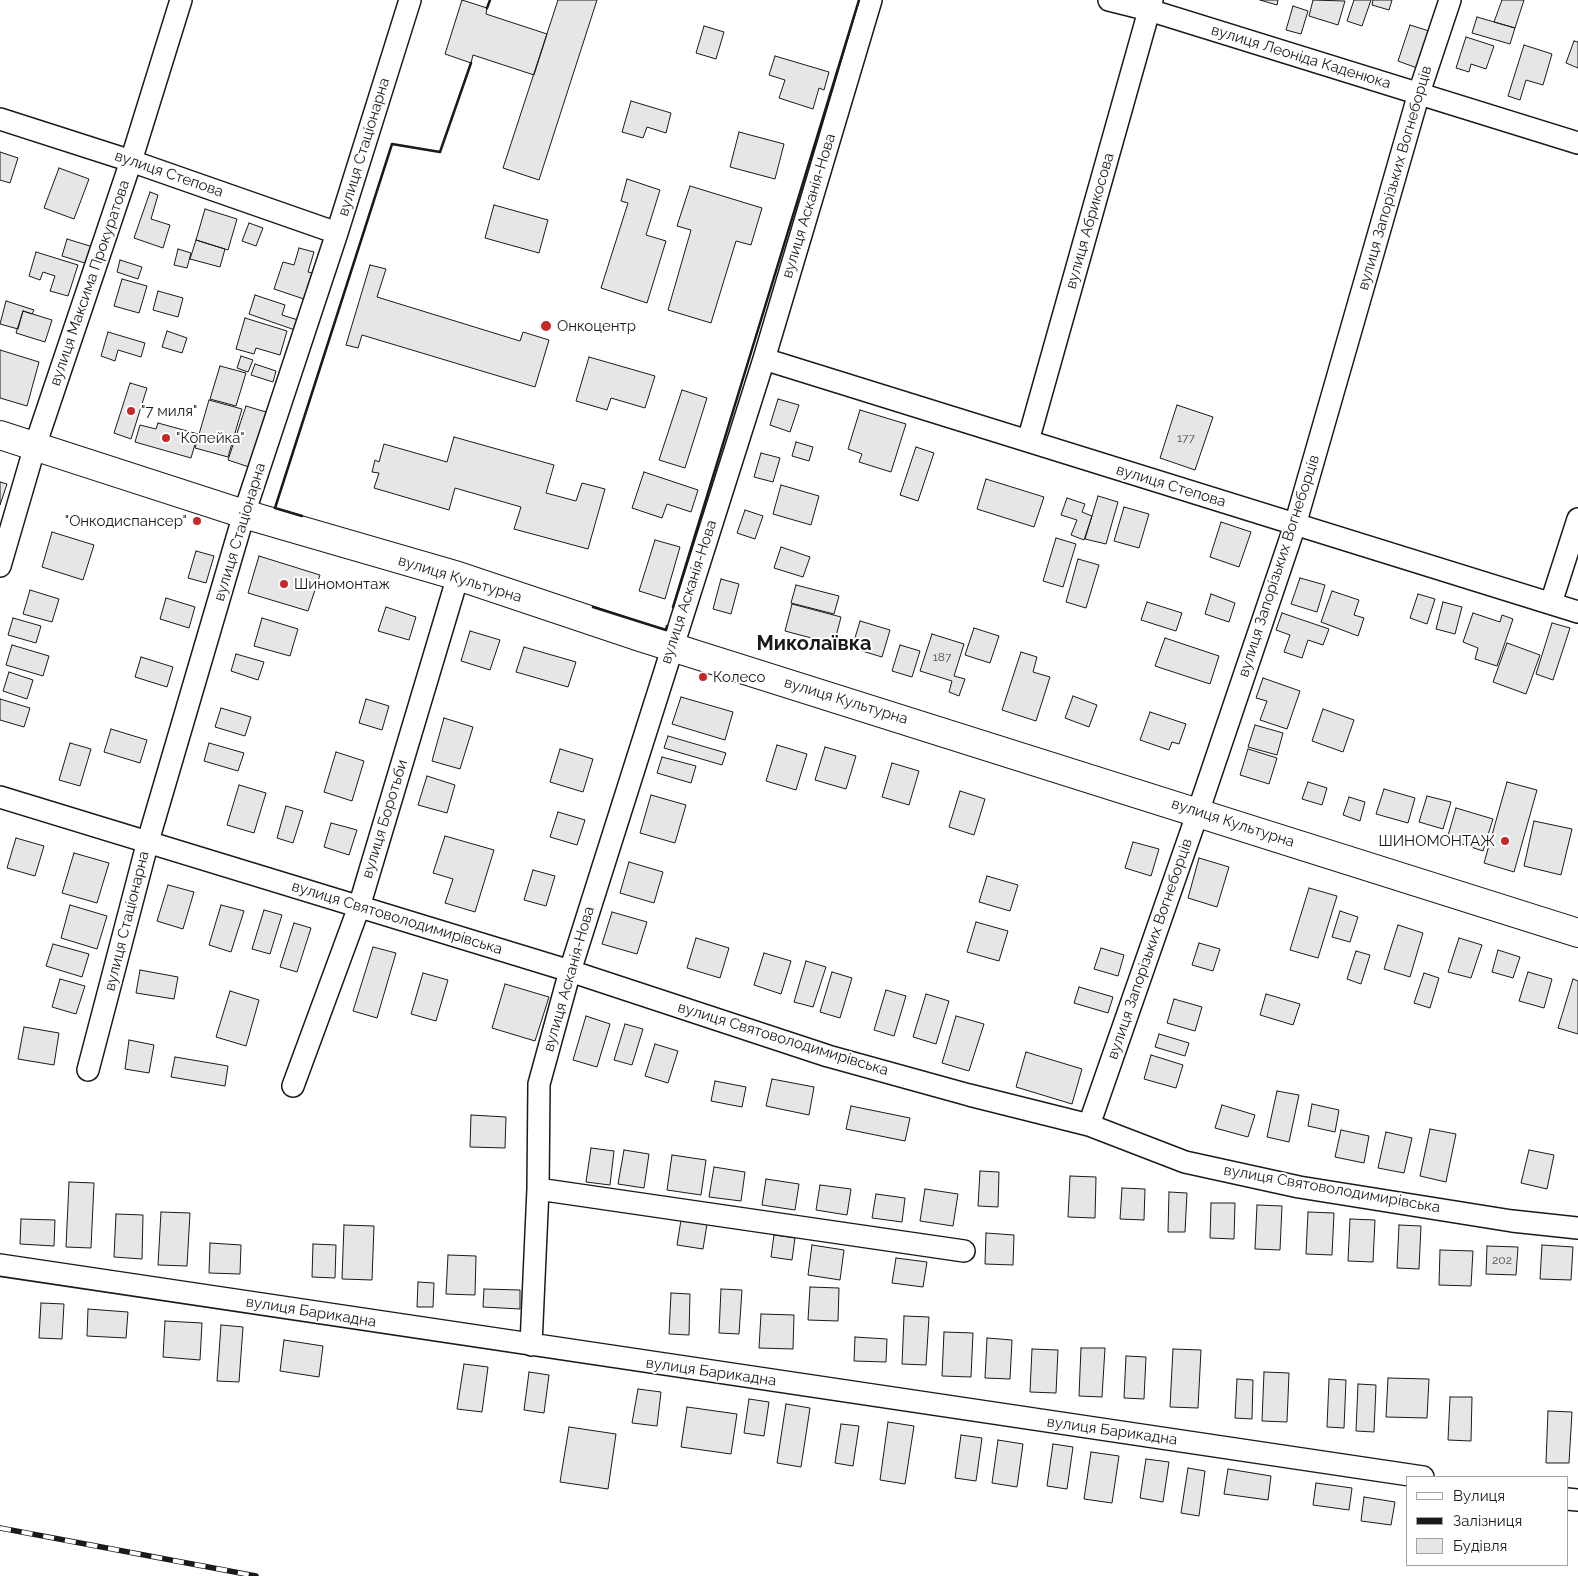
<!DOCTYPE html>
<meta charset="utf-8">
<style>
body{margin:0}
#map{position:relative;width:1578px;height:1576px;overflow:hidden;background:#fff;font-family:Raleway,sans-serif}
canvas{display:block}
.legend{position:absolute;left:1406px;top:1476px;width:162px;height:90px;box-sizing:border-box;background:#fff;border:1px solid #a3a3a3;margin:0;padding:6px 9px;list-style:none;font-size:15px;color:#1a1a1a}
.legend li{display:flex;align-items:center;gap:10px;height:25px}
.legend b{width:25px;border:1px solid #a3a3a3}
</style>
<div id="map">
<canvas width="1578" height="1576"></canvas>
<ul class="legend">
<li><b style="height:6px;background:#fff"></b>Вулиця</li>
<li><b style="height:6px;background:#1a1a1a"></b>Залізниця</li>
<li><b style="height:14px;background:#e6e6e6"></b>Будівля</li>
</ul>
</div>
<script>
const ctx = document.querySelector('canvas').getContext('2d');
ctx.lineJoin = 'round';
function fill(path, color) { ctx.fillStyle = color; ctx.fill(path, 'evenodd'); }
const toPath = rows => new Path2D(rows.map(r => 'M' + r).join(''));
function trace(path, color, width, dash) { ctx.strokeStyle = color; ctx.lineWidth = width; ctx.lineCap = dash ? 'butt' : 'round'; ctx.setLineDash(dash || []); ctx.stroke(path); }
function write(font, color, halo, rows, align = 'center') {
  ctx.font = font + ' Raleway,sans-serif'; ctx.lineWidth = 4; ctx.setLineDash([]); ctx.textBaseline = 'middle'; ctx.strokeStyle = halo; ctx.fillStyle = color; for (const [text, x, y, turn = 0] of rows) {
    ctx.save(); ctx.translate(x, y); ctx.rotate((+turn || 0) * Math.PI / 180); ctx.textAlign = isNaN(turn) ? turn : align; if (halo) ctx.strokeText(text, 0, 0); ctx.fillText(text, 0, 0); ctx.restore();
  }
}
const building = toPath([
 [462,0,487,8,486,14,547,34,534,75,473,55,471,63,445,54,462,0],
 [558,0,597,0,539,180,503,168,558,0],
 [1260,0,1278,0,1277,5,1260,0],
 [1313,0,1345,1,1338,25,1309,16,1313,0],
 [1354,0,1371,0,1362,26,1347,21,1354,0],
 [1373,0,1392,0,1389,10,1372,5,1373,0],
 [1502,0,1524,0,1515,28,1494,22,1502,0],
 [1293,6,1308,11,1301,34,1286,30,1293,6],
 [1477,17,1515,28,1510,44,1472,33,1477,17],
 [1410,25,1429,31,1417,68,1398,61,1410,25],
 [704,26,724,32,716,59,696,53,704,26],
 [1466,37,1494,46,1486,69,1471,64,1469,72,1456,68,1466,37],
 [1574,41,1578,42,1578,68,1566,63,1574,41],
 [1524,45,1552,54,1543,85,1526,80,1520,100,1508,96,1524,45],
 [775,56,829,72,824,90,819,88,813,109,779,98,785,80,769,75,775,56],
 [631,101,671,113,666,133,647,127,643,138,622,132,631,101],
 [739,132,784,144,775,179,730,167,739,132],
 [0,152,18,158,10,183,0,180,0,152],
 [59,168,89,179,74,219,44,208,59,168],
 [627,179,660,190,646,235,666,241,647,303,601,288,628,203,621,201,627,179],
 [690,186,762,208,751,245,736,241,711,323,668,310,691,230,677,226,690,186],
 [150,192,158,195,151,219,170,225,163,248,134,238,150,192],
 [494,205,548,220,539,253,485,238,494,205],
 [205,209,237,219,228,250,196,240,205,209],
 [249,223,263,228,256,246,242,241,249,223],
 [67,239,93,247,88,264,62,256,67,239],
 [196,240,225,249,220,267,190,259,196,240],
 [299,248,314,252,308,272,312,273,304,299,274,289,283,262,294,265,299,248],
 [178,249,191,253,187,268,174,265,178,249],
 [36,252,78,265,68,296,50,291,55,276,43,272,40,280,29,276,36,252],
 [120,260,142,267,138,279,117,272,120,260],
 [370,265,386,269,377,297,520,341,523,332,549,340,535,387,362,335,358,348,346,345,370,265],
 [122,279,147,286,139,313,114,306,122,279],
 [158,291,183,298,178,317,153,310,158,291],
 [255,295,285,305,282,315,298,320,295,330,249,314,255,295],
 [6,301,34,310,32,314,23,311,18,329,0,324,6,301],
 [23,311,52,320,45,342,16,333,23,311],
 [245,318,287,331,280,355,256,348,254,354,236,349,245,318],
 [167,331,187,338,182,353,162,347,167,331],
 [108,332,145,343,141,357,118,350,115,361,101,356,108,332],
 [0,350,39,362,27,406,0,398,0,350],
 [241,356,253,360,248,372,237,368,241,356],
 [589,357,655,376,645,408,611,398,607,410,576,401,589,357],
 [255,364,276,371,273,382,251,375,255,364],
 [220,366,246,373,236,406,210,399,220,366],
 [130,383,147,388,131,439,114,433,130,383],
 [682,390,707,398,685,468,659,460,682,390],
 [778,399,799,405,790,432,770,425,778,399],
 [209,400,242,409,228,457,195,448,209,400],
 [1177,405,1213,417,1195,470,1160,458,1177,405],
 [246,406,266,412,249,467,228,460,246,406],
 [860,410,906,424,891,472,859,462,862,454,848,449,860,410],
 [158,423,198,434,191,458,135,442,140,425,156,429,158,423],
 [454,437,554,465,546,493,576,501,582,483,605,489,588,549,514,529,521,507,455,488,449,510,374,488,379,473,372,472,375,460,379,462,384,444,447,462,454,437],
 [796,442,813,447,809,461,792,456,796,442],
 [916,447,934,453,918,501,900,495,916,447],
 [761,453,780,458,773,482,754,477,761,453],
 [644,472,698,490,691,512,667,504,662,518,632,508,644,472],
 [986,479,1044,497,1034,527,977,509,986,479],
 [0,482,7,484,0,505,0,482],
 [781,485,819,496,811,525,773,514,781,485],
 [1098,496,1118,502,1106,544,1085,539,1098,496],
 [1067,498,1085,504,1082,512,1092,516,1084,540,1071,535,1077,520,1061,515,1067,498],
 [1124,507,1149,514,1139,548,1114,541,1124,507],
 [745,510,763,516,755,539,737,533,745,510],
 [1221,522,1251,532,1239,567,1210,557,1221,522],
 [52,532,94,545,83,580,42,567,52,532],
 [1056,538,1076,544,1063,587,1043,581,1056,538],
 [655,540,680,547,665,599,639,591,655,540],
 [781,547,810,557,803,577,774,568,781,547],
 [196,551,214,556,206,583,188,578,196,551],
 [259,556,320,575,308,611,248,593,259,556],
 [1078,559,1099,565,1086,608,1066,602,1078,559],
 [1300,578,1325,585,1317,612,1291,604,1300,578],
 [721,579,739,584,731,614,713,609,721,579],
 [796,585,839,596,834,614,791,603,796,585],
 [30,590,59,599,52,622,23,614,30,590],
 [1332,591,1359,600,1354,615,1364,618,1358,636,1321,622,1332,591],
 [1211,594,1235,603,1229,622,1205,614,1211,594],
 [1418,594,1435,599,1427,624,1410,618,1418,594],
 [166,598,195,607,189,628,160,619,166,598],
 [1147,602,1182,613,1176,631,1141,620,1147,602],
 [1443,602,1462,607,1455,634,1436,629,1443,602],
 [792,604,841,617,834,644,785,631,792,604],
 [386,607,416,617,409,640,378,631,386,607],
 [1282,613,1329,629,1323,645,1308,640,1302,658,1284,652,1290,635,1276,630,1282,613],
 [1473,613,1500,622,1502,615,1513,619,1497,666,1475,659,1478,648,1463,642,1473,613],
 [13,618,41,626,36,643,8,635,13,618],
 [262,618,298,629,290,656,254,646,262,618],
 [860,621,890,630,882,657,852,648,860,621],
 [1552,623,1570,628,1553,680,1536,674,1552,623],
 [974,628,999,636,990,663,965,655,974,628],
 [470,631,500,640,490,670,461,661,470,631],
 [932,634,964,644,954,676,965,679,959,696,949,692,952,681,920,671,932,634],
 [1165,638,1219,656,1210,684,1155,666,1165,638],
 [1507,643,1540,655,1526,694,1493,682,1507,643],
 [12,645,49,656,43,676,6,665,12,645],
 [900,645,920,651,912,677,892,671,900,645],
 [524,647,576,662,568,687,516,672,524,647],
 [1021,652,1037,657,1033,672,1050,677,1036,721,1002,710,1021,652],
 [236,654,264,662,258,680,231,671,236,654],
 [141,657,173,667,167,687,135,677,141,657],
 [9,672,33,680,27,699,3,691,9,672],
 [1263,678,1300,691,1287,729,1260,720,1267,701,1256,698,1263,678],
 [1073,696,1097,705,1089,727,1065,718,1073,696],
 [681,697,733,712,725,740,672,724,681,697],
 [0,699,30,708,24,727,0,720,0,699],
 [366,699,389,706,382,730,359,723,366,699],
 [221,708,251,717,245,736,215,727,221,708],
 [1323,709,1354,720,1343,752,1312,741,1323,709],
 [1150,712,1186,724,1179,744,1172,742,1169,750,1140,740,1150,712],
 [444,718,473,727,460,769,432,761,444,718],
 [1255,725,1283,733,1277,755,1248,747,1255,725],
 [111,729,147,740,140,763,104,752,111,729],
 [668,736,726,753,722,765,664,748,668,736],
 [70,743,91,749,80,786,59,780,70,743],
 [209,743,244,753,238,771,204,761,209,743],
 [777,745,807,754,796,790,766,781,777,745],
 [825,747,856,756,846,789,815,780,825,747],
 [560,749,593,759,583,792,550,782,560,749],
 [1248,749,1277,758,1269,784,1240,775,1248,749],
 [336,752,364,761,352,801,324,792,336,752],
 [662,757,696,766,691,783,657,773,662,757],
 [892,763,919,771,909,805,882,797,892,763],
 [427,776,455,785,447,813,418,805,427,776],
 [1308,782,1327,788,1322,805,1302,799,1308,782],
 [1507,782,1537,790,1514,872,1484,863,1507,782],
 [239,785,266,793,254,833,227,825,239,785],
 [1384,789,1415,798,1408,823,1376,814,1384,789],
 [960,791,985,799,974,835,949,827,960,791],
 [651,795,686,805,675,843,640,833,651,795],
 [1427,796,1451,802,1443,829,1419,822,1427,796],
 [1349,797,1365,802,1360,821,1343,815,1349,797],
 [286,806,303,811,293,843,277,838,286,806],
 [1456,808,1493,819,1483,851,1447,839,1456,808],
 [558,812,585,820,577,845,550,837,558,812],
 [1534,821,1572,829,1561,875,1524,866,1534,821],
 [331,823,357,830,349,855,324,847,331,823],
 [445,836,494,850,475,912,445,903,453,879,433,873,445,836],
 [16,838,44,846,35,876,7,868,16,838],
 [1133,842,1159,849,1151,876,1125,868,1133,842],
 [74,853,109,863,97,903,62,893,74,853],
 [1199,858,1229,867,1217,907,1188,898,1199,858],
 [629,862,663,872,654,903,620,893,629,862],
 [533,870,555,876,546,906,524,900,533,870],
 [987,876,1018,885,1010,911,979,902,987,876],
 [168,885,194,892,183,929,157,921,168,885],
 [1309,888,1337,896,1318,958,1290,950,1309,888],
 [70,905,107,916,97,949,61,938,70,905],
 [221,905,244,911,231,952,209,945,221,905],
 [264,910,282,915,270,954,252,949,264,910],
 [1340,911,1358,917,1350,942,1332,937,1340,911],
 [612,912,647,922,637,954,602,944,612,912],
 [976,922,1008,931,999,961,967,952,976,922],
 [294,923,311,928,297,972,280,967,294,923],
 [1398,925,1423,933,1410,977,1384,969,1398,925],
 [696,938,729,948,720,978,687,968,696,938],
 [1459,938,1482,945,1471,978,1448,972,1459,938],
 [1199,943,1220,949,1213,971,1192,965,1199,943],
 [53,944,89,954,82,977,46,966,53,944],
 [373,947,396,953,377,1018,353,1011,373,947],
 [1101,948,1124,955,1118,976,1094,969,1101,948],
 [1498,950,1520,957,1513,978,1492,972,1498,950],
 [1356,951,1370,955,1361,984,1347,979,1356,951],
 [764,953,791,961,781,994,754,985,764,953],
 [806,961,826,967,813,1007,794,1002,806,961],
 [140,970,178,977,174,999,136,993,140,970],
 [832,972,852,978,840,1018,820,1012,832,972],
 [1528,972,1552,979,1544,1008,1519,1001,1528,972],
 [423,973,448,980,436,1021,411,1014,423,973],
 [1424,973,1439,978,1430,1008,1414,1003,1424,973],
 [60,979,85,986,76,1014,52,1007,60,979],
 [1573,979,1578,981,1578,1034,1558,1028,1573,979],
 [505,984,549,997,535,1041,492,1028,505,984],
 [1079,987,1113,997,1108,1013,1074,1003,1079,987],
 [886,990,906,996,894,1036,874,1030,886,990],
 [230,991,259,1000,246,1046,216,1037,230,991],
 [926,994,949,1001,936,1044,913,1037,926,994],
 [1266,994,1300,1004,1293,1025,1260,1015,1266,994],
 [1174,999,1202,1007,1195,1031,1167,1023,1174,999],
 [586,1016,610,1024,597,1067,573,1060,586,1016],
 [956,1016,984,1024,969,1071,942,1063,956,1016],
 [625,1024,643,1029,632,1065,614,1060,625,1024],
 [24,1027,59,1033,54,1065,18,1059,24,1027],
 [1159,1034,1189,1043,1185,1056,1155,1047,1159,1034],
 [129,1040,154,1045,149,1073,125,1069,129,1040],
 [655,1044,678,1051,668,1083,645,1076,655,1044],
 [1026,1052,1082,1069,1072,1104,1016,1087,1026,1052],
 [1151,1055,1183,1065,1176,1088,1144,1079,1151,1055],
 [175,1057,228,1066,225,1086,171,1077,175,1057],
 [772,1079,814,1087,809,1115,766,1106,772,1079],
 [715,1081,746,1087,742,1107,711,1101,715,1081],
 [1277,1091,1299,1095,1289,1142,1267,1137,1277,1091],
 [1312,1104,1339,1110,1335,1132,1308,1126,1312,1104],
 [1222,1105,1255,1115,1248,1137,1215,1128,1222,1105],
 [851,1106,910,1118,905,1141,846,1129,851,1106],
 [471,1115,506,1117,505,1148,470,1147,471,1115],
 [1430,1129,1456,1134,1446,1182,1420,1176,1430,1129],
 [1341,1130,1369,1136,1364,1163,1335,1157,1341,1130],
 [1386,1132,1412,1138,1404,1173,1378,1168,1386,1132],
 [591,1148,614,1151,610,1185,586,1182,591,1148],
 [624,1150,649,1154,644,1188,618,1184,624,1150],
 [1529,1150,1554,1155,1547,1189,1521,1183,1529,1150],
 [672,1155,706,1160,701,1195,667,1190,672,1155],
 [714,1167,745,1172,741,1201,709,1197,714,1167],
 [980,1171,999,1172,998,1207,978,1206,980,1171],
 [1070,1176,1096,1177,1095,1218,1068,1217,1070,1176],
 [766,1179,799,1184,795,1210,762,1205,766,1179],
 [69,1182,94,1183,91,1248,66,1247,69,1182],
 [820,1185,851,1189,847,1215,816,1210,820,1185],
 [1122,1188,1145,1189,1144,1220,1120,1219,1122,1188],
 [925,1189,958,1194,953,1226,920,1221,925,1189],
 [1169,1192,1187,1193,1185,1232,1168,1232,1169,1192],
 [876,1194,905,1198,902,1222,872,1218,876,1194],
 [1211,1203,1235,1203,1234,1239,1210,1238,1211,1203],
 [1257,1205,1282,1206,1280,1250,1255,1249,1257,1205],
 [161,1212,190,1213,187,1266,158,1265,161,1212],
 [1308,1212,1334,1213,1332,1255,1306,1254,1308,1212],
 [116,1214,143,1215,142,1259,114,1257,116,1214],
 [21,1219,55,1220,54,1246,20,1244,21,1219],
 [1350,1219,1375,1220,1373,1262,1348,1261,1350,1219],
 [681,1220,707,1224,703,1249,677,1245,681,1220],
 [344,1225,374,1226,372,1280,342,1279,344,1225],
 [1399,1225,1421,1226,1419,1269,1397,1268,1399,1225],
 [986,1233,1014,1235,1013,1265,985,1264,986,1233],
 [774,1235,795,1238,792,1260,771,1257,774,1235],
 [210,1243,241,1245,240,1274,209,1273,210,1243],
 [313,1244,336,1245,335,1278,312,1277,313,1244],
 [812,1245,844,1250,840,1280,808,1275,812,1245],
 [1542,1245,1573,1247,1571,1280,1540,1279,1542,1245],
 [1487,1246,1518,1247,1516,1275,1486,1274,1487,1246],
 [1440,1250,1473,1251,1471,1286,1439,1285,1440,1250],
 [448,1255,476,1256,475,1295,446,1294,448,1255],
 [896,1258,927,1262,923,1287,892,1283,896,1258],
 [418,1282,434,1283,433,1307,417,1307,418,1282],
 [810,1287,839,1288,838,1321,808,1320,810,1287],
 [484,1289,520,1290,520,1309,483,1307,484,1289],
 [721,1289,742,1290,739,1334,719,1333,721,1289],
 [671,1293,690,1294,689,1335,669,1334,671,1293],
 [41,1303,64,1304,62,1339,39,1338,41,1303],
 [88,1309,128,1312,126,1338,87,1336,88,1309],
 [761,1314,794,1315,793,1349,759,1348,761,1314],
 [904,1316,929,1317,926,1365,902,1364,904,1316],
 [165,1321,202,1323,200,1360,163,1357,165,1321],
 [221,1325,243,1327,239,1382,217,1381,221,1325],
 [944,1332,973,1333,971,1377,942,1376,944,1332],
 [855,1337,887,1339,886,1362,854,1361,855,1337],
 [987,1338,1012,1340,1010,1379,985,1378,987,1338],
 [284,1340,323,1346,319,1377,280,1371,284,1340],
 [1081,1348,1105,1348,1102,1397,1079,1396,1081,1348],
 [1032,1349,1058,1350,1056,1393,1030,1392,1032,1349],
 [1173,1349,1201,1350,1198,1408,1170,1407,1173,1349],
 [1126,1356,1146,1357,1144,1399,1124,1398,1126,1356],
 [464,1364,488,1367,482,1412,457,1409,464,1364],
 [529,1372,549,1375,544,1413,524,1410,529,1372],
 [1264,1372,1289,1373,1287,1422,1262,1421,1264,1372],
 [1388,1378,1429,1379,1427,1418,1386,1417,1388,1378],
 [1237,1379,1253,1380,1252,1419,1235,1418,1237,1379],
 [1329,1379,1346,1380,1344,1428,1327,1427,1329,1379],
 [1358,1384,1376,1385,1374,1432,1356,1431,1358,1384],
 [638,1389,661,1392,657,1426,632,1423,638,1389],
 [1450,1397,1472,1397,1471,1441,1448,1440,1450,1397],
 [749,1399,769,1402,764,1436,744,1433,749,1399],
 [786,1404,810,1408,801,1467,777,1463,786,1404],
 [687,1407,737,1414,731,1454,681,1447,687,1407],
 [1548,1411,1572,1412,1569,1463,1546,1463,1548,1411],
 [888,1422,914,1426,905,1484,880,1480,888,1422],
 [841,1424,859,1426,853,1466,835,1463,841,1424],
 [569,1427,616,1434,608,1489,560,1482,569,1427],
 [961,1435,982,1438,976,1481,955,1478,961,1435],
 [998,1440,1023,1444,1017,1487,992,1483,998,1440],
 [1053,1444,1073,1447,1067,1489,1047,1486,1053,1444],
 [1091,1452,1119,1456,1112,1503,1084,1499,1091,1452],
 [1146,1459,1169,1462,1163,1502,1140,1498,1146,1459],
 [1188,1468,1205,1471,1199,1516,1181,1513,1188,1468],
 [1228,1469,1271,1476,1268,1500,1224,1494,1228,1469],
 [1316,1483,1352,1488,1349,1510,1313,1505,1316,1483],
 [1364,1497,1395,1502,1391,1525,1361,1521,1364,1497]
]);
const minor = toPath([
 [1109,0,1149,10,1578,143],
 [0,119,131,161,337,233],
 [764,359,1578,612],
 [1028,441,1152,0],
 [0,566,35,446,131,161,181,0],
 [1551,603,1578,519],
 [0,797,570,971,828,1056,969,1095,1089,1125,1185,1162,1299,1187,1512,1221,1578,1228],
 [88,1070,148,841,244,514,337,233,410,0],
 [293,1086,359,907,458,576],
 [1089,1125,1198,812,1295,525,1419,93,1450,0],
 [538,1189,964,1251],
 [0,1265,1423,1477],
 [531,1345,538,1189,539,1084,570,971,764,359,871,0],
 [1567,1499,1578,1500]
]);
const major = toPath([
 [0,435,244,514,458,576,640,637,1578,933]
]);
const rail = toPath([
 [0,1528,256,1576]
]);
const wall = toPath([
 [487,8,490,0],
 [302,516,275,508,392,144,440,152,471,63],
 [593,607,666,630,667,626],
 [673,607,859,0]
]);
const markers = [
 [546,326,6,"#c62828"],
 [131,411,5,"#c62828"],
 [166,438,5,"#c62828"],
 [197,521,5,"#c62828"],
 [284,584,5,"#c62828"],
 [703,677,5,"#c62828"],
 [1505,841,5,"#c62828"]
];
const numberNames = [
 ["177",1186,438],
 ["187",942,657],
 ["202",1502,1260]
];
const streetNames = [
 ["вулиця Леоніда Каденюка",1301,57,17],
 ["вулиця Стаціонарна",364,147,-73],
 ["вулиця Степова",169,174,19],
 ["вулиця Запорізьких Вогнеборців",1395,178,-74],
 ["вулиця Асканія-Нова",809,206,-73],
 ["вулиця Абрикосова",1090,221,-74],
 ["вулиця Максима Прокуратова",90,283,-71],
 ["вулиця Степова",1171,486,17],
 ["вулиця Стаціонарна",240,532,-73],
 ["вулиця Запорізьких Вогнеборців",1279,566,-72],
 ["вулиця Культурна",460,579,17],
 ["вулиця Асканія-Нова",689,592,-72],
 ["вулиця Культурна",846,701,17],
 ["вулиця Боротьби",385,819,-73],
 ["вулиця Культурна",1233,823,18],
 ["вулиця Святоволодимирівська",397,918,17],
 ["вулиця Стаціонарна",127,921,-76],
 ["вулиця Запорізьких Вогнеборців",1150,949,-71],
 ["вулиця Асканія-Нова",569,979,-74],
 ["вулиця Святоволодимирівська",783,1039,17],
 ["вулиця Святоволодимирівська",1332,1189,10],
 ["вулиця Барикадна",311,1312,9],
 ["вулиця Барикадна",711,1372,8],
 ["вулиця Барикадна",1112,1431,8]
];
const poiNames = [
 ["Онкоцентр",557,326],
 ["\"7 миля\"",141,411],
 ["\"Копейка\"",176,438],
 ["\"Онкодиспансер\"",187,521,"right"],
 ["Шиномонтаж",294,584],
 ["Колесо",713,677],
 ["ШИНОМОНТАЖ",1495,841,"right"]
];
const districtNames = [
 ["Миколаївка",814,644]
];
fill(building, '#e6e6e6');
trace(building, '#1a1a1a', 1);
trace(minor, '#1a1a1a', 24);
trace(major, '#1a1a1a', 30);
trace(minor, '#fff', 21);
trace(major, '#fff', 28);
trace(rail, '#1a1a1a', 5.5);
trace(rail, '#fff', 4, [11]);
trace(wall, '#1a1a1a', 2.5);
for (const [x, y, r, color] of markers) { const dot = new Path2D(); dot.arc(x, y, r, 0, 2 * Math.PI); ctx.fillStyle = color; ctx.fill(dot); trace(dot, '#fff', 2); }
write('12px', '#4d4d4d', null, numberNames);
write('15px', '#1a1a1a', '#fff', streetNames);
write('15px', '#1a1a1a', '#fff', poiNames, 'left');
write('bold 20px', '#1a1a1a', '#fff', districtNames);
</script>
